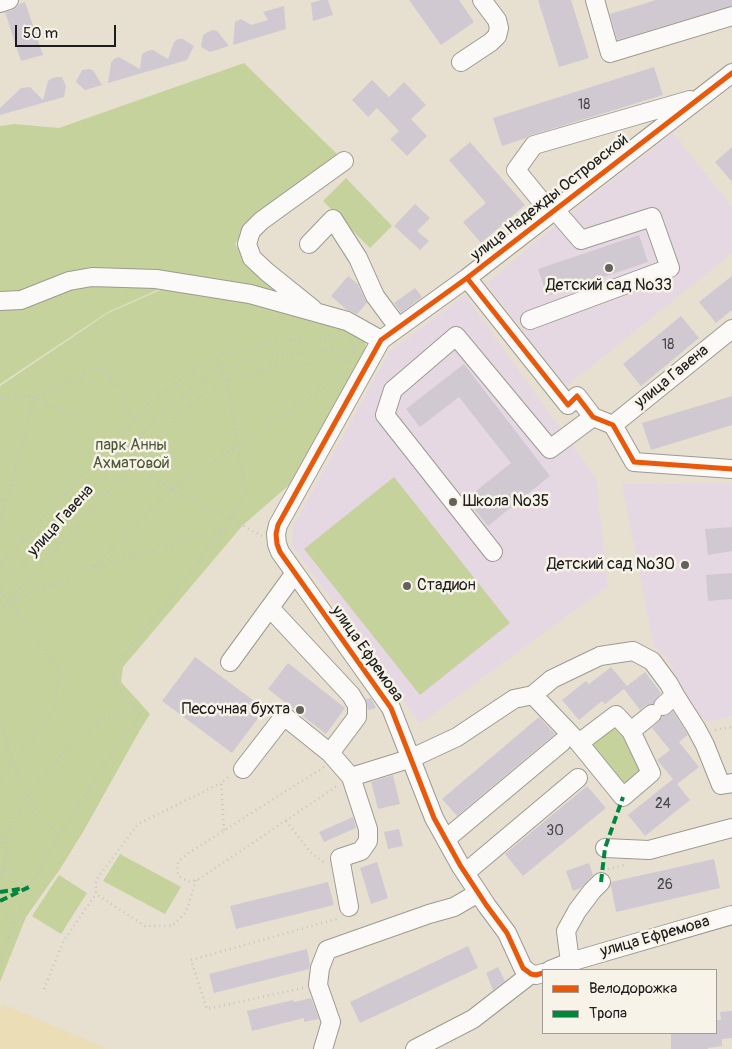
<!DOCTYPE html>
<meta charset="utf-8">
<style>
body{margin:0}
#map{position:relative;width:732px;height:1049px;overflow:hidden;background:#e7e0d1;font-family:Pangolin,sans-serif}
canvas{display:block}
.legend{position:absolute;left:542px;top:969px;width:175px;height:65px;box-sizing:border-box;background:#f7f3e8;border:1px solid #9f9d96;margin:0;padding:6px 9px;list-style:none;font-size:15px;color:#1c1c1c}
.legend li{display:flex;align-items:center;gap:10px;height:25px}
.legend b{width:25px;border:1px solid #9f9d96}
.scale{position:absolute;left:15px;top:25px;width:101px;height:22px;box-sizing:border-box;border:2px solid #1c1c1c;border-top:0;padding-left:6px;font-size:15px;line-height:18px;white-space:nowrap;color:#1c1c1c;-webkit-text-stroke:4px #f7f3e8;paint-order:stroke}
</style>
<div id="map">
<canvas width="732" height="1049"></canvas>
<ul class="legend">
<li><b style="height:6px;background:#e8590c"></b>Велодорожка</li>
<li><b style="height:6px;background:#00873e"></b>Тропа</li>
</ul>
<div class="scale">50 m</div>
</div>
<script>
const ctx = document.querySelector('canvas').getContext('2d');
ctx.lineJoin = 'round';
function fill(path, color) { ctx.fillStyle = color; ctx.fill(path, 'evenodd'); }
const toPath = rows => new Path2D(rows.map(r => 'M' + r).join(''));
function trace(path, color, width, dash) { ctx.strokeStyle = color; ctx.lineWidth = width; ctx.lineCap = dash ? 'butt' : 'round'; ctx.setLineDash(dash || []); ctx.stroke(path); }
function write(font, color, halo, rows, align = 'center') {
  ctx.font = font + ' Pangolin,sans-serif'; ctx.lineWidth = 5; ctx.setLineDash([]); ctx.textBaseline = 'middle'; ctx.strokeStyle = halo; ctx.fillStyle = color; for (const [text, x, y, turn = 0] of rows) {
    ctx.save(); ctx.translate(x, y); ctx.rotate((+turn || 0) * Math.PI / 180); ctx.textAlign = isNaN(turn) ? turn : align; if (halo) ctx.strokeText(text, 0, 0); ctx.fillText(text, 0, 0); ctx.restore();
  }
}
const built = toPath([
 [673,133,732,207,732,253,567,386,486,284,563,219],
 [465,295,596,478,608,586,420,724,292,545,293,527,389,352],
 [732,483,732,716,709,722,698,716,667,658,654,647,622,484]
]);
const green = toPath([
 [244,63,340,157,249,222,235,244,248,264,287,295,189,276,108,312,0,384,0,126,14,124,59,128],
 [346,178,392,226,370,248,323,201],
 [174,284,250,298,361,333,367,348,354,374,289,485,243,525,123,667,121,682,150,714,140,730,83,832,60,869,26,917,0,982,0,386,108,313],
 [394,477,510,623,420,695,304,549],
 [616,721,645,770,635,780,622,783,592,749,596,738],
 [120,854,181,887,165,914,103,881],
 [59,875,87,893,61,934,32,916]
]);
const sand = toPath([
 [2,1004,108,1049,0,1049,0,1011]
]);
const building = toPath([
 [321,0,328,0,333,15,313,21,311,3],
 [409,0,459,0,474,22,441,45],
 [538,0,571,0,589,58,559,67],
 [656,0,732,0,732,6,617,40,610,14],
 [25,2,43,55,21,61,5,12,13,10,17,7,19,4],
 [284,6,286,29,233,45,235,22,241,19,251,25,268,20,263,12],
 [213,30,217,31,229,46,210,52,201,47,203,35,208,32],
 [178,39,183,39,194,46,187,60,108,83,111,63,114,59,119,57,140,69,142,54,147,51,153,50,168,59,174,42],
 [654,67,663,95,598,115,531,135,526,138,502,146,493,118],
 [89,69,93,70,102,85,85,90,76,82,82,70],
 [57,77,62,77,66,86,64,97,0,115,0,108,21,88,30,87,43,100,48,81,52,78],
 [372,80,389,97,404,82,426,105,411,119,427,136,407,156,390,139,399,131,377,108,368,117,352,100],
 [470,142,525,205,481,243,463,222,486,203,449,160],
 [732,147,732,182,715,162],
 [415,204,430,218,417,231,429,241,420,250,394,226],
 [639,235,648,262,547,296,538,269],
 [348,276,358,284,367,303,357,314,347,310,331,296],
 [732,276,732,310,716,323,699,302],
 [415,288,422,297,401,313,394,303],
 [681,316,699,338,641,386,623,364],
 [464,364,550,476,488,526,466,499,511,463,459,397,420,427,406,409],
 [732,396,732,425,651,450,642,423],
 [732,527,732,551,708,555,705,529],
 [732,573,732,599,708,601,706,575],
 [195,657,265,709,232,753,162,701],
 [288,663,345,708,326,734,268,689],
 [611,667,627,686,645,672,661,693,656,699,653,704,646,705,640,710,624,689,605,704,602,701,579,720,562,700,586,681,589,684],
 [371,698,376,708,368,710,366,699],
 [673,711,688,735,679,742,699,767,677,784,690,800,645,836,628,815,673,779,657,760,670,750,652,728,659,722,662,716,666,716],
 [539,717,555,734,457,816,442,799],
 [393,775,400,804,378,809,371,782],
 [587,786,606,808,523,876,505,854],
 [353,817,356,828,324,842,319,832],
 [399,829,403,846,388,849,384,832],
 [714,859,720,888,616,912,611,886,611,882],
 [377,862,388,898,371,904,360,868],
 [589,863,593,875,581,888,573,891,566,871],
 [328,882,334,905,236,929,230,906],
 [468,946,478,968,360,1023,350,1002],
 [307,949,310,964,309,969,214,993,209,974],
 [498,967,505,981,493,990,486,973],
 [311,998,319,1019,304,1022,304,1018,252,1031,247,1011,293,1000,294,1002],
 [732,1011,732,1038,722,1039,722,1046,708,1048,708,1049,671,1049,671,1033,716,1033,716,1020,721,1020,720,1012]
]);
const path = toPath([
 [349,341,356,348,352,357],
 [215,357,226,380,246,495,231,519,262,536],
 [0,399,8,395,34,397,102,367,135,419,154,398,215,357,268,342,341,336],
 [0,500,8,498],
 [0,519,7,501,34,397,86,419,119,456,172,489,93,568],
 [0,565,135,419],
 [0,587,74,509,119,456,175,400,220,368,273,355,357,348],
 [0,592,9,601,93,568,224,529,231,519,172,489,343,375],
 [0,610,181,412,226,380,273,367,351,360],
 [0,721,13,764,27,795,43,819,59,835],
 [715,730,732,727],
 [324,767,187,854,178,862,177,872,181,878,190,882,199,879,337,786],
 [0,782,56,706,59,669,28,627,16,608,9,601],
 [286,821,310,852,325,863],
 [224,830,221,783,231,775],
 [0,842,7,837,27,795,66,749,104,717,137,711],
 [0,869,29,887],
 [608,869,625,865],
 [196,880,186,912,172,926,145,926,96,894,96,880,138,824,221,783],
 [0,882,4,871,7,837],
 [0,907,14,925],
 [0,961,29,887,61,831,140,714,121,693,113,678,116,665,224,530],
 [303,988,207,1009,191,960,340,918],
 [44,989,64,940,96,894]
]);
const minor = toPath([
 [595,0,610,53,732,16],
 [0,3,9,0],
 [461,62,491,42,497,36,499,28,497,20,482,0],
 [551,213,516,170,534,145,690,100],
 [309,244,333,219,358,258,375,296,398,327],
 [467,278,568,405,577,396,593,417,613,425,634,462,732,469],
 [0,301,21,300,69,281,92,277,156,279,250,294,347,321,381,340],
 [313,309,267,272,252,258,247,244,251,231,261,221,344,161],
 [530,320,670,268,652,217,581,240,555,210],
 [613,425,732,329],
 [493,552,385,415,393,390,456,336,550,449,593,417],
 [230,662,295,573],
 [533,695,579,743],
 [675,695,696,728,705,745,721,785,732,783],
 [616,715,631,731,651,773,623,797,579,743,616,715],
 [631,731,652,714],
 [330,753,351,777,412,758,457,737,514,699,533,695,552,679,600,656,633,651,652,661,669,684,675,695,663,706],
 [243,769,284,716,330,753,357,717,357,705,351,695,270,608],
 [446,839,562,742],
 [605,848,649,850,732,828],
 [465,873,578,778],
 [349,907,340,858,361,851,368,841,368,829,351,777],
 [570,962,566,931,577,911,592,891,601,882],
 [550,970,570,962,732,915],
 [543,973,536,975,531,974,523,968,507,933,487,906,460,865,434,818,391,708,280,552,277,544,276,534,278,525,381,340,467,278,732,73],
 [323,1049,331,1022,318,985,320,968,327,950,429,914,454,907,478,893],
 [415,1049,473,1019,531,974]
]);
const quiet = toPath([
 [601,882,605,848,623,797],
 [0,892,20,889],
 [0,901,29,887]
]);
const cycleway = toPath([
 [467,278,568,405,577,396,593,417,613,425,634,462,732,469],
 [543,973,536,975,531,974,523,968,507,933,487,906,460,865,434,818,391,708,280,552,277,544,276,534,278,525,381,340,467,278,732,73]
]);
const markers = [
 [609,268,5,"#63615b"],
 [453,502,5,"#63615b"],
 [685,565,5,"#63615b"],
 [407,586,5,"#63615b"],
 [300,710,5,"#63615b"]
];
const numberNames = [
 ["18",584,105],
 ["18",668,345],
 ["24",663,804],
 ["30",555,831],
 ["26",665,885]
];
const streetNames = [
 ["улица Надежды Островской",550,198,-38],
 ["улица Гавена",672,377,-39],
 ["улица Гавена",61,521,-48],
 ["улица Ефремова",367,654,55],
 ["улица Ефремова",655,937,-16]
];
const poiNames = [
 ["Детский сад №33",609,286,"center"],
 ["Школа №35",463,502],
 ["Детский сад №30",675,565,"right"],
 ["Стадион",417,586],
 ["Песочная бухта",290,710,"right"]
];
const parkNames = [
 ["парк Анны",131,446],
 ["Ахматовой",131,464]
];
fill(built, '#e6d8e2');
fill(green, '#c5d29b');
fill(sand, '#ebddb5');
fill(building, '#d0c9d1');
trace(minor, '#9e9a91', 20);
trace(path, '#c6c4c1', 2.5, [1, 4]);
trace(minor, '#fbfaf8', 18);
trace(quiet, '#00873e', 4, [8, 4]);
trace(cycleway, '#e8590c', 5);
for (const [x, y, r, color] of markers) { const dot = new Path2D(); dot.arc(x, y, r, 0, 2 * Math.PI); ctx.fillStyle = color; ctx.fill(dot); trace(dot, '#f7f3e8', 2); }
write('14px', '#494749', null, numberNames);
write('16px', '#1c1c1c', '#f7f3e8', streetNames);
write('16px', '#1c1c1c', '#f7f3e8', poiNames, 'left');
write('16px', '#4d5839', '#f7f3e8', parkNames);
</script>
